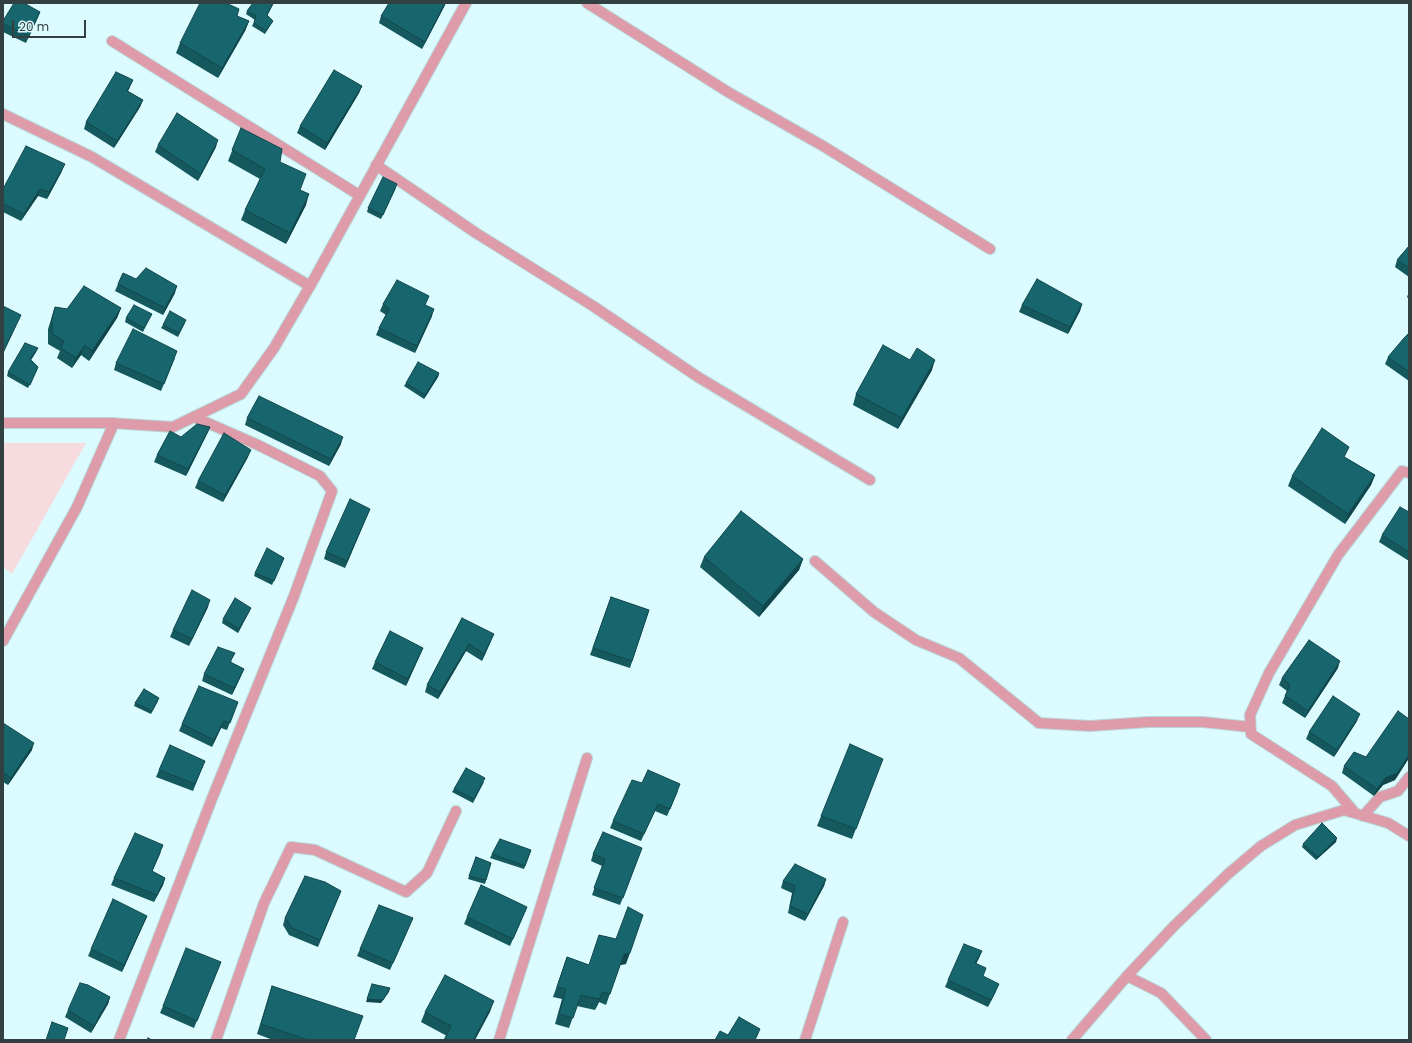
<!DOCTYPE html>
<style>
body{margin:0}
#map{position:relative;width:1412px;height:1043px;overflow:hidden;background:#dbfbfe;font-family:Poppins,sans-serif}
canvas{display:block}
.frame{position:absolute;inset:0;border:4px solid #334041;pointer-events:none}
.scale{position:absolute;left:12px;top:20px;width:74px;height:18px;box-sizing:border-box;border:2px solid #334041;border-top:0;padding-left:5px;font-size:12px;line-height:14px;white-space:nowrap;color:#334041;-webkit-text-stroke:3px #dbfbfe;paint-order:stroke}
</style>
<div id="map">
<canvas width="1412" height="1043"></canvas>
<div class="frame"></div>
<div class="scale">20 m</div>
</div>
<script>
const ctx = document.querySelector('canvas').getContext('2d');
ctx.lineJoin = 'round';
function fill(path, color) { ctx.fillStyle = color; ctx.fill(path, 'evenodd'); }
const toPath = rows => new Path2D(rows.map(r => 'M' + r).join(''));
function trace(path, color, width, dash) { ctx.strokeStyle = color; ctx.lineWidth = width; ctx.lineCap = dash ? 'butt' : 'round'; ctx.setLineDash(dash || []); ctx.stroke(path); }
const green = toPath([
 [3,443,86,443,12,574,3,567]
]);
const lane = toPath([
 [587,3,728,92,823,146,990,249],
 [112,41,359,195],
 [3,114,92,157,310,286],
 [376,165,476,233,593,306,698,377,870,480],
 [815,561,874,612,916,640,959,658,1039,723,1090,726,1149,722,1203,722,1250,727],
 [3,641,77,507,114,423],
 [1363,816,1380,797,1398,791,1409,777],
 [1127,976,1161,993,1206,1040],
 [119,1040,211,801,294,596,332,491,320,476,258,445,194,417],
 [216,1040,264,903,291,847,315,850,406,892,427,873,456,811],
 [499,1040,587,758],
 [805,1040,843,922]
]);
const street = toPath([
 [3,423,110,423,173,427,241,394,274,348,314,279,466,3],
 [1355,813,1332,786,1251,734,1250,715,1269,673,1338,555,1402,471,1409,473],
 [1072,1040,1127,976,1174,926,1228,874,1261,846,1295,825,1344,810,1388,823,1409,836]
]);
const wall = toPath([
 [253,3,274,3,267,16,273,21,271,24,265,34,252,26,255,20,246,14,247,11],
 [445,5,422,49,379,23,381,16],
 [40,12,37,19,26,43,3,32,3,21],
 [237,16,249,21,245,31,218,78,176,53,180,43],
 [362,86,359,93,325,150,297,133,300,126],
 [130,87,128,91,143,100,140,107,114,148,84,129,86,122],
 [241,128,280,162,300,190,306,205,286,244,241,220,245,210,260,179,228,161],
 [158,145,216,147,198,181,155,152],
 [62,171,47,199,38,196,21,221,3,212,3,189],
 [396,188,381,219,367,212,368,208],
 [1409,246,1409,277,1395,267,1397,260],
 [118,284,175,293,163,315,115,291],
 [1409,292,1409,299,1407,297],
 [383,304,426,305,432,316,415,353,376,335,379,328,386,315,380,311],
 [1082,304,1080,311,1068,334,1019,312,1022,305],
 [55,307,67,309,121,308,117,318,89,361,81,355,72,368,57,358,60,351,48,344,48,329],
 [152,314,143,332,125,322,126,318],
 [185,323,178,337,161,328,163,325],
 [1409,333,1409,381,1385,364,1388,357],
 [38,348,36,352,31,360,37,370,28,388,7,376,8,372],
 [175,358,161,391,114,370,116,363],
 [910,360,932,370,898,429,853,405,856,394],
 [439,373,438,377,424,399,404,386,406,383],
 [247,418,341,444,329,466,245,425],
 [210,427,207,434,186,476,154,462,157,455],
 [248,457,223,502,195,488,198,481],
 [1345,457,1375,475,1371,485,1345,524,1288,486,1292,476],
 [370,509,345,568,324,559,326,552],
 [1409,512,1409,561,1379,542,1382,535],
 [704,557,803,559,799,570,759,617,700,567],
 [284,558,272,585,254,576,255,573],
 [611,597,649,610,630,668,590,655],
 [208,607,189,646,170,637,173,630],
 [251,608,238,633,222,623,223,619],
 [462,618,491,641,482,661,466,651,438,699,425,692,427,685],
 [423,648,420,655,406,686,372,669,375,662],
 [232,660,231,662,244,669,241,676,232,695,202,681,204,674],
 [1338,668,1305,718,1282,703,1287,691,1279,685,1282,678],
 [158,701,151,714,134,706,135,703],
 [238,702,227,730,221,728,212,747,179,731,182,724],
 [1409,719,1409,758,1395,780,1383,785,1374,796,1342,773,1344,766,1366,757],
 [1357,721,1334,757,1306,739,1309,732],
 [3,723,32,750,8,785,3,782],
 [205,761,193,791,156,777,159,770],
 [879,769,852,839,817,826,821,816],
 [484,782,473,803,452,792,454,789],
 [678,791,667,816,655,811,641,841,610,828,613,821],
 [1336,842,1316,860,1302,847,1303,844],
 [642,848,620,905,592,895,602,866,591,861,593,854],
 [531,850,524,869,490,858,492,854],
 [161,852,152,872,165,878,163,885,154,902,111,885,114,878],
 [476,857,491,863,485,884,468,879],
 [826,879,824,886,805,921,788,913,792,893,781,888,783,881],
 [341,891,318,947,289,935,283,925,285,918],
 [524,914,510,946,464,924,467,917],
 [147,916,144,923,122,972,88,956,91,949],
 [413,918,390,970,357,956,360,949],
 [982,951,979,958,976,964,983,976,996,991,988,1007,945,987,948,980],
 [567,957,589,965,626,964,620,965,606,1005,599,1002,595,1010,577,1006,569,1028,555,1024,562,999,553,997],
 [218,969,194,1028,160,1013,163,1006],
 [272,986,354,1040,273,1040,257,1034],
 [110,997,108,1004,91,1033,65,1017,68,1010],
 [425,1012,490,1012,447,1036,421,1022]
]);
const shadedWall = toPath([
 [445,3,446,3,445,5,422,49,425,42],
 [249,21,245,31,218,78,222,68],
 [133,80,130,87,124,98,127,91],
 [362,86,359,93,325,150,327,143],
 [143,100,140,107,114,148,117,141],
 [218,140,216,147,198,181,201,174],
 [65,164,62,171,47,199,49,192],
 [40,189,38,196,21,221,24,214],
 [309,194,306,205,286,244,290,233],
 [177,286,175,293,163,315,165,308],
 [1082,304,1080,311,1068,334,1070,327],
 [121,308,117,318,89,361,92,351],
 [434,309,432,316,415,353,417,346],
 [21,315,18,322,3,354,3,352],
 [85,345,81,355,72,368,76,358],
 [38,348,36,352,29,363,30,359],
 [935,360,932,370,898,429,902,418],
 [439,373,438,377,424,399,425,395],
 [210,427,207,434,186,476,188,469],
 [343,437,341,444,329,466,331,459],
 [251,450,248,457,223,502,225,495],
 [1375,475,1371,485,1345,524,1348,514],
 [370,509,367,516,345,568,347,561],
 [803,559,799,570,759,617,763,606],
 [210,600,208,607,189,646,192,639],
 [251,608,249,612,238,633,239,629],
 [494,634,491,641,482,661,484,654],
 [469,644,466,651,438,699,440,692],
 [423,648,420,655,406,686,408,679],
 [1340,661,1338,668,1305,718,1308,711],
 [244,669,241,676,232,695,234,688],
 [1360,714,1357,721,1334,757,1337,750],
 [224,721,221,728,212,747,214,740],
 [34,743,32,750,8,785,11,778],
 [1409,755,1409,758,1395,780,1383,785,1374,796,1377,789,1385,778],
 [1337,838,1336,842,1316,860,1318,857],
 [165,878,163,885,154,902,157,895],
 [826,879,824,886,805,921,808,914],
 [147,916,144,923,122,972,124,965],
 [982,951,979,958,972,970,975,963],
 [630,953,626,964,620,965,624,954],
 [999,984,996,991,988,1007,991,1000],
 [390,988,389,992,381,1003,366,1002,367,999],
 [603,992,599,1002,595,1010,599,999],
 [110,997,108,1004,91,1033,94,1026],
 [494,1001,490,1012,475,1040,473,1040]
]);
const building = toPath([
 [14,3,24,3,40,12,29,36,3,24,3,21,14,3],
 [200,3,226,3,239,9,237,16,249,21,222,68,180,43,200,3],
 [253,3,273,3,267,15,273,21,266,31,254,23,256,16,247,11,253,3],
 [389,3,445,3,425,42,381,16,389,3],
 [334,70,362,86,327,143,300,126,334,70],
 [116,72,133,80,127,91,143,100,117,141,86,122,116,72],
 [177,113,218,140,201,174,158,145,177,113],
 [241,128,282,149,280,162,306,174,300,190,309,194,290,233,245,210,265,169,232,150,241,128],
 [26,146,65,164,49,192,40,189,24,214,3,204,3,189,26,146],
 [383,177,397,184,383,215,368,208,383,177],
 [1409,246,1409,268,1397,260,1409,246],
 [146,268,177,286,165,308,118,284,123,273,136,279,146,268],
 [1037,279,1082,304,1070,327,1022,305,1037,279],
 [397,280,429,296,425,305,434,309,417,346,379,328,389,309,383,304,397,280],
 [84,286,121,308,92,351,85,345,76,358,61,348,64,341,52,334,52,318,55,307,67,309,84,286],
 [134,305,152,314,144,328,126,318,134,305],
 [3,306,21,315,3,352,3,306],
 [170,311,186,320,179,333,163,325,170,311],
 [133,329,177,351,164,384,116,363,133,329],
 [1409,333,1409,372,1388,357,1404,338,1409,333],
 [25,343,38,348,30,359,38,367,30,385,8,372,25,343],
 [883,345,910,360,917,348,935,360,902,418,856,394,883,345],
 [418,362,439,373,425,395,406,383,418,362],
 [259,396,343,437,331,459,247,418,259,396],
 [197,424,210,427,188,469,157,455,170,431,181,437,197,424],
 [1322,428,1349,447,1344,457,1375,475,1348,514,1292,476,1322,428],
 [224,433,251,450,225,495,198,481,224,433],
 [350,499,370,509,347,561,326,552,350,499],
 [1400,507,1409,512,1409,552,1382,535,1400,507],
 [741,511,803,559,763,606,704,557,741,511],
 [267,548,284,558,274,581,255,573,267,548],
 [192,590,210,600,192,639,173,630,192,590],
 [611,597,649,610,632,661,593,648,611,597],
 [235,598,251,608,239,629,223,619,235,598],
 [462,618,494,634,484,654,469,644,440,692,427,685,462,618],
 [390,631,423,648,408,679,375,662,390,631],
 [1309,640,1340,661,1308,711,1285,696,1290,685,1282,678,1309,640],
 [218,647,235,653,230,662,244,669,234,688,204,674,218,647],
 [199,686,238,702,230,723,224,721,214,740,182,724,199,686],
 [144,689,159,698,152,711,135,703,144,689],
 [1333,696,1360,714,1337,750,1309,732,1333,696],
 [1398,711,1409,719,1409,755,1397,773,1385,778,1377,789,1344,766,1354,752,1366,757,1398,711],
 [3,723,34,743,11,778,3,773,3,723],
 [850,744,883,759,856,829,821,816,850,744],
 [170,745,205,761,195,784,159,770,170,745],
 [466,768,485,778,474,799,454,789,466,768],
 [648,770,680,784,670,809,658,804,644,834,613,821,632,780,642,783,648,770],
 [1322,823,1337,838,1318,857,1303,844,1322,823],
 [603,832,642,848,623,898,594,888,605,859,593,854,603,832],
 [135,833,163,845,152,871,165,878,157,895,114,878,135,833],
 [500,839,531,850,525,866,492,854,500,839],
 [476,857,491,863,486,880,469,876,476,857],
 [795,864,826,879,808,914,790,906,795,886,783,881,795,864],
 [305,876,325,882,341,891,320,940,292,928,285,918,305,876],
 [481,885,527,907,513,939,467,917,481,885],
 [113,899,147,916,124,965,91,949,113,899],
 [379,905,413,918,393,963,360,949,379,905],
 [628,907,643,915,630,953,624,954,610,994,603,992,599,999,581,995,573,1018,559,1014,566,989,557,987,567,957,589,965,599,935,616,939,628,907],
 [964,944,982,951,975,963,986,968,983,976,999,984,991,1000,948,980,964,944],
 [186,948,221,962,197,1021,163,1006,186,948],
 [445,975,494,1001,473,1040,444,1040,451,1026,425,1012,445,975],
 [80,983,88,985,110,997,94,1026,68,1010,80,983],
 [372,984,390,988,383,1000,367,999,372,984],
 [272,986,363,1016,354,1040,308,1040,261,1024,272,986],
 [739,1017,760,1029,755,1040,715,1040,720,1031,728,1035,739,1017],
 [52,1022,68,1028,64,1040,46,1040,52,1022],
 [148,1038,152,1040,147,1040,148,1038]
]);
fill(green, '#f6dbdf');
trace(lane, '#b9d6d8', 12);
trace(street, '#b9d6d8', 12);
trace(lane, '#de9ba9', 10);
trace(street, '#de9ba9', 10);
fill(wall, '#15585e');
fill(shadedWall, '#11474c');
fill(building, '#18666d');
trace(building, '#11474c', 1);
</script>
